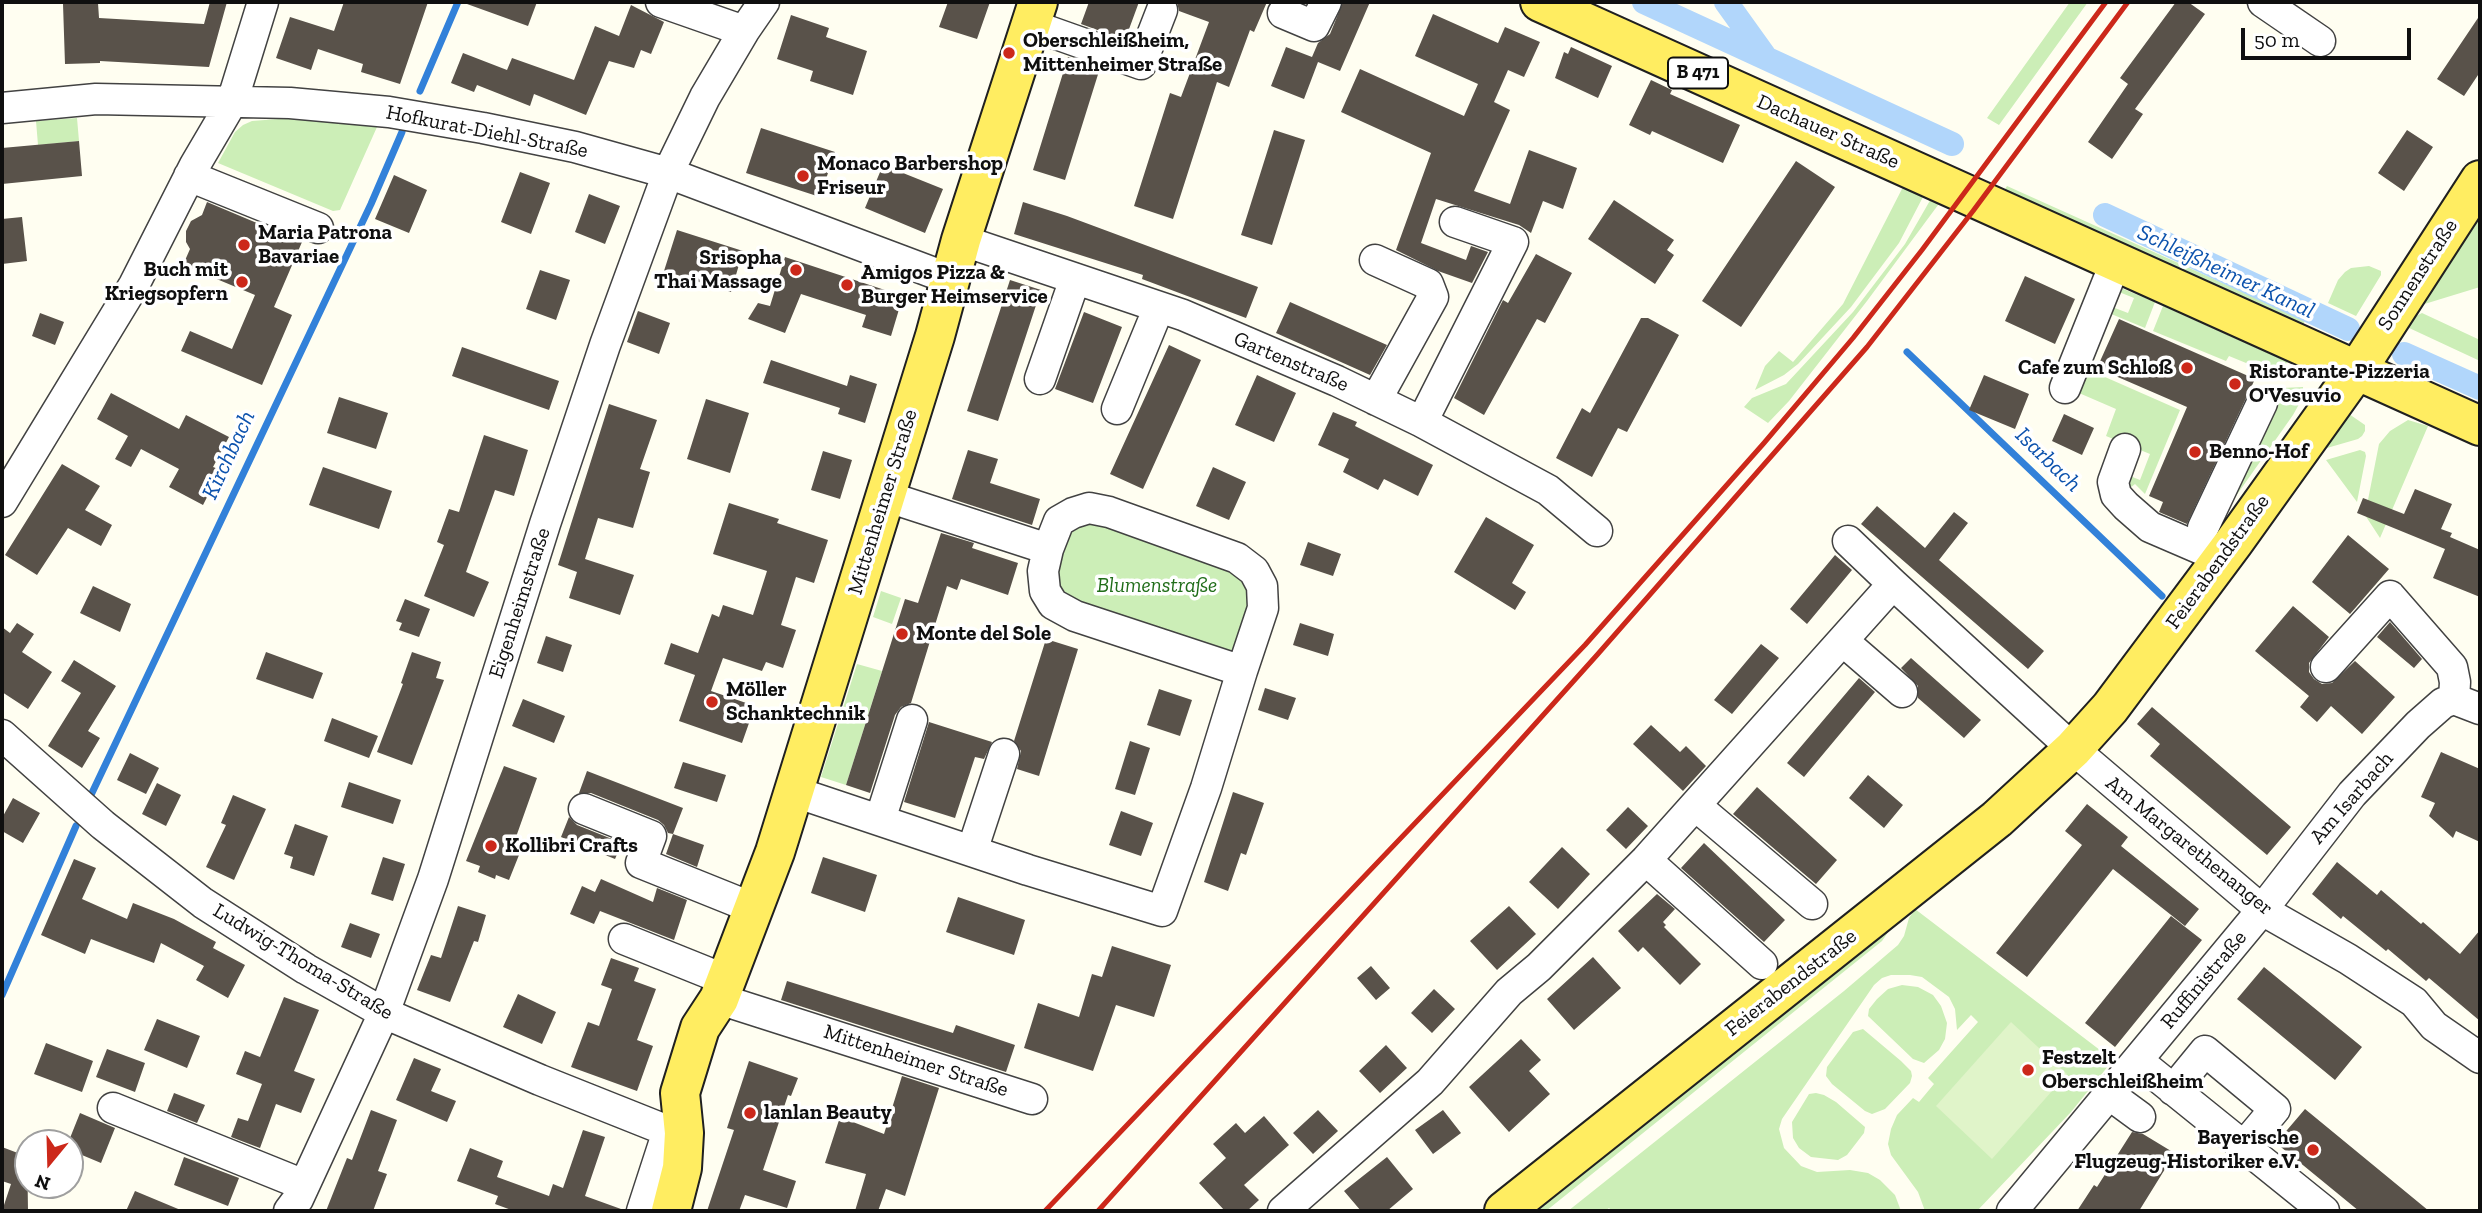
<!DOCTYPE html>
<meta charset="utf-8">
<style>
body{margin:0}
#map{position:relative;width:2482px;height:1213px;overflow:hidden;background:#fffef1;font-family:"Zilla Slab",serif}
canvas{display:block}
.frame{position:absolute;inset:0;border:4px solid #0f0f0f;pointer-events:none}
.north{position:absolute;left:14px;top:1129px;width:70px;height:70px;box-sizing:border-box;background:#fff;border:2px solid #9f9f9f;border-radius:50%;rotate:199deg;font-size:19px;font-weight:700;line-height:28px;text-align:center;color:#0f0f0f}
.north::after{content:'';display:block;margin:auto;width:24px;height:32px;background:#cc281a;clip-path:polygon(50% 0,100% 100%,50% 72%,0 100%)}
.scale{position:absolute;left:2241px;top:28px;width:170px;height:32px;box-sizing:border-box;border:4px solid #0f0f0f;border-top:0;padding-left:9px;font-size:21px;line-height:24px;white-space:nowrap;color:#0f0f0f;-webkit-text-stroke:5px #fff;paint-order:stroke}
</style>
<div id="map">
<canvas width="2482" height="1213"></canvas>
<div class="frame"></div>
<div class="north">N</div>
<div class="scale">50 m</div>
</div>
<script>
const ctx = document.querySelector('canvas').getContext('2d');
ctx.lineJoin = 'round';
function fill(path, color) { ctx.fillStyle = color; ctx.fill(path, 'evenodd'); }
const toPath = rows => new Path2D(rows.map(r => 'M' + r).join(''));
function trace(path, color, width, dash) { ctx.strokeStyle = color; ctx.lineWidth = width; ctx.lineCap = dash ? 'butt' : 'round'; ctx.setLineDash(dash || []); ctx.stroke(path); }
function write(font, color, halo, rows, align = 'center') {
  ctx.font = font + ' "Zilla Slab",serif'; ctx.lineWidth = 7; ctx.setLineDash([]); ctx.textBaseline = 'middle'; ctx.strokeStyle = halo; ctx.fillStyle = color; for (const [text, x, y, turn = 0] of rows) {
    ctx.save(); ctx.translate(x, y); ctx.rotate((+turn || 0) * Math.PI / 180); ctx.textAlign = isNaN(turn) ? turn : align; if (halo) ctx.strokeText(text, 0, 0); ctx.fillText(text, 0, 0); ctx.restore();
  }
}
const green = toPath([
 [2070,2,2088,2,1999,125,1987,118],
 [77,118,79,141,38,145,36,121],
 [291,118,377,127,340,210,333,211,218,163,235,132,243,125,252,121],
 [1904,185,1924,195,1899,243,1851,307,1798,364,1784,375,1755,390,1765,366,1779,351,1793,362,1843,304],
 [2007,186,2305,320,2301,331,2000,197],
 [1932,197,1941,201,1867,301,1789,401,1768,423,1744,407,1752,398,1786,384,1853,312,1905,244],
 [2480,217,2480,287,2418,306],
 [2369,266,2381,271,2381,275,2356,316,2328,303,2338,280,2345,272,2351,268],
 [2116,286,2155,302,2145,328,2104,311,2107,305,2128,313,2134,298,2114,290],
 [2163,306,2288,362,2275,372,2268,372,2229,356,2226,361,2153,331],
 [2422,313,2480,340,2480,361,2407,327,2412,318],
 [2080,366,2180,410,2145,494,2135,484,2124,493,2125,474,2140,480,2150,454,2106,436,2116,409,2072,390],
 [2303,387,2303,397,2293,415,2224,513,2261,389],
 [2349,414,2365,425,2365,431,2362,436,2358,439,2320,450],
 [2408,420,2428,426,2380,538,2365,515,2379,444,2390,431],
 [2360,450,2365,452,2366,456,2357,502,2326,460],
 [1087,522,1110,525,1242,570,1255,592,1234,657,1090,612,1060,592,1055,555,1073,527],
 [881,591,901,598,892,624,873,617],
 [857,664,882,671,846,785,821,777],
 [1915,909,2113,1060,2071,1112,1977,1211,1925,1211,1918,1192,1891,1155,1888,1144,1891,1129,1897,1115,1913,1098,1919,1102,1934,1084,1928,1078,1978,1022,1971,1015,1957,1030,1955,1009,1949,997,1922,977,1910,975,1891,975,1882,978,1874,985,1782,1119,1779,1129,1784,1148,1801,1166,1817,1172,1850,1170,1868,1173,1880,1180,1895,1195,1901,1211,1612,1211,1609,1208,1605,1211,1568,1211,1844,991,1898,945,1904,936,1909,918],
 [1895,922,1882,941,1546,1211,1525,1211],
 [1902,985,1918,987,1933,995,1941,1006,1947,1023,1945,1039,1939,1050,1924,1063,1913,1059,1868,1016,1869,1009,1877,999,1888,989],
 [1863,1029,1901,1061,1911,1071,1912,1076,1910,1083,1885,1109,1872,1114,1865,1111,1832,1084,1826,1076,1827,1067,1853,1032],
 [1816,1093,1824,1095,1836,1102,1865,1127,1864,1133,1847,1155,1838,1160,1811,1157,1799,1148,1793,1138,1792,1122,1809,1094]
]);
const pitch = toPath([
 [2011,1022,2067,1074,1992,1159,1936,1106]
]);
const stream = toPath([
 [420,91,458,2],
 [1907,352,2162,596],
 [91,795,371,204,402,132],
 [2,995,76,826]
]);
const canal = toPath([
 [1644,2,1952,144],
 [1726,2,1764,55],
 [2105,215,2348,329],
 [2404,354,2480,388]
]);
const building = toPath([
 [210,2,227,2,209,67,100,61,100,63,65,64,63,4,98,3,99,18,204,24],
 [344,2,428,2,400,84,361,72,363,64,318,49,311,70,276,58,290,17,334,31],
 [468,2,537,2,528,26,467,4],
 [948,2,990,2,977,39,939,27],
 [1089,2,1139,2,1125,40,1081,24],
 [1177,2,1267,2,1254,32,1250,30,1229,87,1217,82,1173,219,1134,206,1170,93,1181,97,1209,22,1179,11],
 [1343,2,1370,2,1340,71,1318,62,1304,99,1271,86,1286,47,1312,57,1318,43,1330,34],
 [2176,2,2188,2,2205,14,2135,109,2143,114,2112,159,2088,142,2128,84,2120,78],
 [631,5,664,22,651,54,641,50,634,68,609,61,586,115,534,94,530,106,477,85,474,92,451,83,463,53,507,70,512,58,574,80,595,26,619,36],
 [1433,14,1498,43,1505,27,1540,42,1524,77,1508,70,1494,102,1510,110,1474,191,1510,204,1529,150,1577,168,1563,209,1543,201,1531,233,1519,225,1436,199,1421,243,1466,260,1471,246,1488,252,1472,283,1438,271,1396,250,1431,153,1341,112,1360,69,1464,116,1478,84,1415,56],
 [791,15,829,28,826,37,867,51,853,95,810,81,813,71,777,59],
 [2480,15,2480,72,2464,96,2437,79],
 [1571,47,1612,66,1598,98,1555,78,1564,52,1568,54],
 [1068,57,1100,68,1065,180,1033,170],
 [1651,80,1672,90,1670,94,1740,125,1723,163,1652,131,1650,135,1629,125],
 [761,128,835,152,820,197,746,173],
 [1274,130,1305,140,1272,245,1241,235],
 [2407,130,2433,147,2404,191,2378,173],
 [79,141,82,176,2,184,2,148],
 [1796,161,1835,187,1741,327,1702,301],
 [883,165,943,189,925,233,865,208],
 [520,172,550,183,531,234,501,222],
 [394,175,427,190,409,233,375,219],
 [589,194,620,206,605,244,575,232],
 [1614,200,1674,240,1667,250,1674,255,1655,284,1588,239],
 [207,202,302,242,274,307,292,315,262,385,181,351,190,331,232,349,255,295,183,265,190,249,186,242,186,231,191,221,202,215],
 [1023,202,1067,216,1258,287,1246,318,1142,279,1143,275,1014,234],
 [22,217,27,261,2,264,2,219],
 [677,230,743,251,731,292,664,271],
 [1536,254,1572,273,1545,323,1537,319,1484,415,1454,398,1503,300,1508,303],
 [785,257,903,296,891,336,862,327,866,315,801,294,785,333,748,319,758,303,770,306],
 [540,270,570,280,556,320,526,309],
 [2025,276,2075,299,2055,344,2005,321],
 [1010,280,1041,290,998,421,967,411],
 [1290,302,1387,345,1370,375,1276,333],
 [638,311,670,323,659,354,627,342],
 [1084,312,1122,327,1093,403,1055,389],
 [40,313,64,322,55,345,32,336],
 [1641,318,1648,318,1679,335,1627,432,1618,428,1592,477,1556,458,1582,408,1590,413],
 [2119,319,2255,379,2187,524,2159,512,2163,502,2149,496,2187,407,2097,368],
 [1169,345,1201,360,1143,489,1110,474],
 [462,347,559,381,549,410,452,376],
 [771,360,847,386,850,375,877,384,865,423,838,414,840,408,763,383],
 [1257,375,1296,393,1274,442,1235,425],
 [1984,375,2029,394,2015,429,1969,410],
 [111,393,179,429,186,415,229,437,213,467,221,470,203,505,169,487,179,469,141,449,131,467,115,459,128,436,97,419],
 [339,397,388,413,376,449,327,433],
 [706,399,749,413,730,473,687,459],
 [609,404,657,420,640,469,650,472,633,528,598,518,585,559,634,575,620,615,569,598,577,572,558,565],
 [1333,412,1357,422,1355,426,1433,465,1418,496,1384,479,1378,490,1343,472,1349,459,1318,445],
 [2064,414,2094,428,2082,455,2052,441],
 [484,435,528,450,514,496,495,490,466,572,489,582,474,617,424,596,444,545,437,542,449,509,459,512],
 [968,450,998,459,990,483,1040,499,1032,525,952,499],
 [823,451,852,460,840,499,811,490],
 [62,464,100,486,85,510,112,525,101,546,68,528,37,575,5,555],
 [323,467,392,491,379,529,309,505],
 [1213,467,1246,482,1229,520,1196,506],
 [2415,489,2452,504,2441,529,2452,533,2450,537,2480,550,2480,597,2433,578,2445,549,2357,513,2363,498,2404,514],
 [729,503,779,519,777,523,828,540,814,583,796,577,781,625,796,630,783,668,766,662,762,671,723,658,711,691,755,706,742,743,679,721,695,675,664,664,671,643,698,653,712,614,719,617,723,605,753,615,767,571,713,554],
 [1877,506,1925,548,1954,512,1968,523,1939,560,2044,651,2028,669,1861,524],
 [1486,517,1534,545,1512,583,1526,592,1515,610,1454,572],
 [941,533,974,543,972,548,1018,563,1008,595,961,579,957,590,947,586,911,703,901,707,895,715,870,793,846,785,905,599,918,603],
 [2348,535,2389,569,2350,614,2312,582],
 [1308,542,1341,554,1333,576,1300,565],
 [1835,555,1852,570,1807,624,1790,609],
 [93,586,131,604,120,632,80,613],
 [405,599,430,609,419,637,399,630,402,623,396,621],
 [2293,606,2329,637,2309,663,2309,672,2314,679,2322,684,2332,683,2355,661,2395,697,2362,734,2331,706,2317,722,2300,707,2309,696,2255,651],
 [2390,622,2422,659,2414,668,2377,637],
 [17,623,34,634,22,652,52,672,28,709,2,692,2,627,10,633],
 [1300,623,1334,634,1328,656,1293,645],
 [546,636,572,645,563,672,537,663],
 [1046,639,1078,649,1039,776,1017,769,1021,751,1014,741],
 [1761,644,1779,658,1732,714,1714,700],
 [266,652,323,673,313,699,256,679],
 [412,652,441,662,436,678,444,680,412,765,377,752,403,684,401,683],
 [1911,658,1981,720,1964,738,1918,698,1918,686,1901,668],
 [74,660,116,686,88,731,100,738,82,768,48,746,81,693,61,681],
 [1859,678,1875,692,1804,777,1787,763],
 [1265,688,1296,698,1288,720,1258,710],
 [1159,689,1192,700,1180,736,1147,725],
 [523,699,565,716,554,743,512,726],
 [2152,707,2291,827,2267,855,2150,756,2160,744,2137,724],
 [332,718,378,736,369,758,324,741],
 [929,722,992,742,984,759,975,757,955,818,904,802],
 [1651,725,1680,752,1686,746,1706,766,1683,791,1633,744],
 [1130,741,1150,748,1135,795,1115,789],
 [2441,752,2480,769,2480,842,2456,831,2453,838,2429,816,2435,803,2421,797],
 [130,753,159,768,146,794,117,780],
 [683,762,726,775,717,802,674,788],
 [504,766,537,778,516,837,525,840,509,880,496,875,495,879,478,872,480,866,466,861],
 [587,771,683,808,673,834,668,833,664,825,658,820,591,793,579,793],
 [1868,775,1903,805,1884,828,1849,798],
 [349,782,401,800,393,824,341,807],
 [157,783,181,795,166,826,142,814],
 [1757,787,1837,860,1816,884,1733,814],
 [1233,792,1264,803,1246,855,1241,853,1228,891,1204,882],
 [233,795,266,809,234,880,206,867,226,825,221,823],
 [13,798,40,813,23,843,2,831,2,818],
 [2087,804,2128,837,2121,846,2199,909,2185,926,2113,869,2027,977,1996,953,2082,845,2065,831],
 [1628,807,1648,826,1626,849,1606,830],
 [1121,811,1153,823,1141,856,1109,845],
 [569,817,577,825,622,843,615,859,561,837],
 [295,824,328,836,314,876,290,868,293,857,284,854],
 [673,834,704,845,697,867,666,854],
 [1704,843,1785,920,1764,942,1681,868],
 [1562,847,1590,874,1558,909,1529,882],
 [383,857,405,864,393,901,371,894],
 [823,857,877,875,865,912,811,893],
 [74,859,96,868,82,899,127,919,133,903,174,919,216,942,213,948,245,965,228,998,196,980,204,966,161,943,154,963,91,939,85,954,41,935],
 [2337,862,2377,895,2381,890,2421,924,2423,922,2460,954,2480,930,2480,1021,2429,978,2426,981,2388,949,2386,951,2343,916,2341,919,2312,894],
 [601,879,653,902,657,888,687,900,674,940,600,911,594,924,570,914,582,886,595,892],
 [1657,894,1675,909,1663,922,1666,925,1664,927,1701,964,1680,985,1643,947,1638,952,1618,931],
 [958,897,1025,920,1014,955,946,932],
 [458,906,486,915,478,942,474,941,450,1002,417,990,431,955,441,958],
 [1509,906,1536,934,1497,970,1470,941],
 [2171,916,2202,940,2115,1047,2085,1023],
 [350,923,380,934,371,958,341,947],
 [1112,946,1171,965,1154,1017,1116,1005,1093,1071,1024,1048,1038,1003,1079,1017,1092,974,1102,977],
 [1593,957,1621,988,1574,1030,1547,999],
 [611,958,639,968,634,981,656,989,637,1040,653,1046,637,1091,571,1067,588,1022,599,1026,612,989,601,985],
 [1371,966,1390,988,1376,1000,1357,978],
 [2264,967,2362,1047,2335,1080,2237,999],
 [787,981,953,1033,956,1025,1015,1045,1006,1072,781,1000],
 [1434,989,1455,1009,1432,1033,1411,1013],
 [518,994,556,1012,542,1044,503,1027],
 [284,997,319,1010,294,1071,315,1079,301,1113,276,1104,260,1148,231,1137,238,1118,248,1121,262,1084,236,1074,245,1051,260,1057],
 [157,1019,200,1036,187,1068,144,1050],
 [1521,1039,1541,1060,1529,1071,1550,1094,1509,1132,1469,1087],
 [46,1043,93,1061,82,1092,34,1074],
 [1386,1045,1407,1068,1380,1093,1359,1071],
 [107,1049,145,1063,135,1092,96,1077],
 [414,1058,441,1069,431,1091,456,1101,447,1122,396,1100],
 [749,1061,798,1078,791,1096,788,1095,763,1170,796,1181,787,1208,745,1195,739,1211,707,1211,734,1130,727,1128],
 [902,1076,939,1088,905,1196,886,1189,878,1211,855,1211,866,1174,825,1163,840,1117,884,1134],
 [174,1093,205,1105,197,1123,167,1111],
 [2305,1109,2429,1211,2359,1211,2276,1143],
 [371,1110,397,1120,378,1171,387,1174,373,1211,326,1211,347,1158,352,1160],
 [1318,1110,1338,1131,1313,1154,1293,1133],
 [1443,1110,1461,1133,1433,1154,1415,1130],
 [80,1113,115,1128,101,1163,70,1150,70,1138],
 [1264,1116,1289,1145,1244,1185,1259,1200,1247,1211,1225,1211,1199,1183,1226,1158,1213,1144,1236,1123,1245,1133],
 [583,1130,605,1137,585,1196,621,1209,621,1211,514,1211,495,1204,498,1196,457,1181,470,1148,503,1161,497,1177,549,1196,553,1184,563,1188],
 [2132,1132,2143,1134,2171,1151,2166,1158,2170,1161,2139,1211,2077,1211,2094,1185,2097,1187],
 [27,1144,28,1211,2,1211,11,1184,2,1181,2,1147,23,1155],
 [184,1157,239,1178,228,1206,174,1185],
 [1387,1157,1413,1189,1387,1211,1361,1211,1344,1191],
 [135,1191,183,1211,126,1211]
]);
const minor = toPath([
 [661,2,744,31],
 [2263,2,2320,41],
 [1283,13,1314,26,1326,2],
 [1031,25,1141,64,1162,10],
 [2,108,96,99,290,103,389,112,483,128,575,147,668,173,950,279],
 [189,176,318,228],
 [961,240,1183,315,1337,381,1422,422,1548,490,1597,531],
 [1375,260,1428,284,1433,297,1376,400],
 [1040,379,1075,279],
 [2065,388,2116,261],
 [1117,409,1159,307],
 [1422,422,1513,242,1455,222],
 [2125,449,2113,482,2116,495,2126,506,2150,527,2222,558],
 [885,496,1048,549,1059,521,1073,513,1089,508,1109,512,1237,558,1254,571,1262,586,1263,608,1242,671],
 [2,502,134,285,195,165,232,102,263,2],
 [2203,528,2262,403],
 [1848,541,1893,584],
 [1843,641,1902,692],
 [2326,667,2390,596,2452,667,2455,682,2454,699],
 [2,735,103,825,203,903,306,969,384,1013,540,1080,668,1131,684,1133],
 [792,791,1028,870,1162,911,1206,788,1242,671,1075,616,1053,604,1045,591,1043,571,1048,549],
 [1696,806,1812,904],
 [584,809,651,836,641,863,753,908],
 [880,820,912,720],
 [972,851,1004,754],
 [1646,860,1762,964],
 [624,939,726,980],
 [719,999,1032,1099],
 [2138,1061,2324,1211],
 [2173,1090,2205,1051,2275,1109,2244,1146],
 [2110,1095,2140,1117],
 [113,1108,304,1185],
 [289,1211,298,1199,384,1013,433,879,545,524,605,345,668,173,705,97,744,31,764,2],
 [642,1211,668,1131],
 [1283,1211,1430,1082,1509,992,1539,967,1646,860,1893,584,2073,749,2262,910,2348,959,2414,1002,2434,1026,2480,1058],
 [2012,1211,2262,910,2352,794,2418,725,2443,703,2454,699,2480,709]
]);
const major = toPath([
 [1540,2,2480,426],
 [671,1211,682,1168,684,1133,680,1093,700,1028,719,999,775,852,935,336,961,240,1038,2],
 [1504,1211,1997,819,2073,749,2110,708,2234,542,2357,370,2480,180]
]);
const rail = toPath([
 [1045,1211,1585,645,1764,443,1853,338,1922,250,2106,2],
 [1098,1211,1597,655,1867,347,1973,211,2128,2]
]);
const markers = [
 [1009,53,7,"#cc281a"],
 [803,176,7,"#cc281a"],
 [244,245,7,"#cc281a"],
 [796,270,7,"#cc281a"],
 [242,282,7,"#cc281a"],
 [847,285,7,"#cc281a"],
 [2187,368,7,"#cc281a"],
 [2235,384,7,"#cc281a"],
 [2195,452,7,"#cc281a"],
 [902,634,7,"#cc281a"],
 [712,702,7,"#cc281a"],
 [491,846,7,"#cc281a"],
 [2028,1070,7,"#cc281a"],
 [750,1113,7,"#cc281a"],
 [2313,1150,7,"#cc281a"]
];
const shields = [
 [1698,73,60]
];
const shieldNames = [
 ["B 471",1698,73]
];
const poiNames = [
 ["Oberschleißheim,",1023,41],
 ["Mittenheimer Straße",1023,65],
 ["Monaco Barbershop",817,164],
 ["Friseur",817,188],
 ["Maria Patrona",258,233],
 ["Bavariae",258,257],
 ["Srisopha",782,258,"right"],
 ["Thai Massage",782,282,"right"],
 ["Buch mit",228,270,"right"],
 ["Kriegsopfern",228,294,"right"],
 ["Amigos Pizza &",861,273],
 ["Burger Heimservice",861,297],
 ["Cafe zum Schloß",2173,368,"right"],
 ["Ristorante-Pizzeria",2249,372],
 ["O'Vesuvio",2249,396],
 ["Benno-Hof",2209,452],
 ["Monte del Sole",916,634],
 ["Möller",726,690],
 ["Schanktechnik",726,714],
 ["Kollibri Crafts",505,846],
 ["Festzelt",2042,1058],
 ["Oberschleißheim",2042,1082],
 ["lanlan Beauty",764,1113],
 ["Bayerische",2299,1138,"right"],
 ["Flugzeug-Historiker e.V.",2299,1162,"right"]
];
const streetNames = [
 ["Hofkurat-Diehl-Straße",487,132,11],
 ["Dachauer Straße",1828,132,24],
 ["Sonnenstraße",2418,275,-57],
 ["Gartenstraße",1291,362,23],
 ["Mittenheimer Straße",883,502,-73],
 ["Feierabendstraße",2218,562,-54],
 ["Eigenheimstraße",520,603,-72],
 ["Am Isarbach",2352,798,-49],
 ["Am Margarethenanger",2189,846,39],
 ["Ludwig-Thoma-Straße",303,962,31],
 ["Ruffinistraße",2204,980,-50],
 ["Feierabendstraße",1791,983,-38],
 ["Mittenheimer Straße",916,1061,18]
];
const parkNames = [
 ["Blumenstraße",1157,586]
];
const waterNames = [
 ["Schleißheimer Kanal",2226,272,25],
 ["Kirchbach",229,455,-65],
 ["Isarbach",2048,460,44]
];
fill(green, '#cceeb7');
fill(pitch, '#e0f4c9');
trace(stream, '#3281d9', 7);
trace(canal, '#b1d6fb', 24);
fill(building, '#59524a');
trace(minor, '#424242', 33);
trace(major, '#202020', 42);
trace(minor, '#fff', 30);
trace(major, '#ffed61', 38);
trace(rail, '#cc281a', 5);
for (const [x, y, r, color] of markers) { const dot = new Path2D(); dot.arc(x, y, r, 0, 2 * Math.PI); ctx.fillStyle = color; ctx.fill(dot); trace(dot, '#fff', 2.5); }
for (const [x, y, w] of shields) { const box = new Path2D(); box.roundRect(x - w / 2, y - 15.5, w, 31, 5); ctx.fillStyle = '#fff'; ctx.fill(box); trace(box, '#0f0f0f', 2); }
write('bold 19px', '#0f0f0f', null, shieldNames);
write('bold 21px', '#0f0f0f', '#fff', poiNames, 'left');
write('21px', '#0f0f0f', '#fff', streetNames);
write('italic 21px', '#206d19', '#fff', parkNames);
write('italic 23px', '#0c52ad', '#fff', waterNames);
</script>
